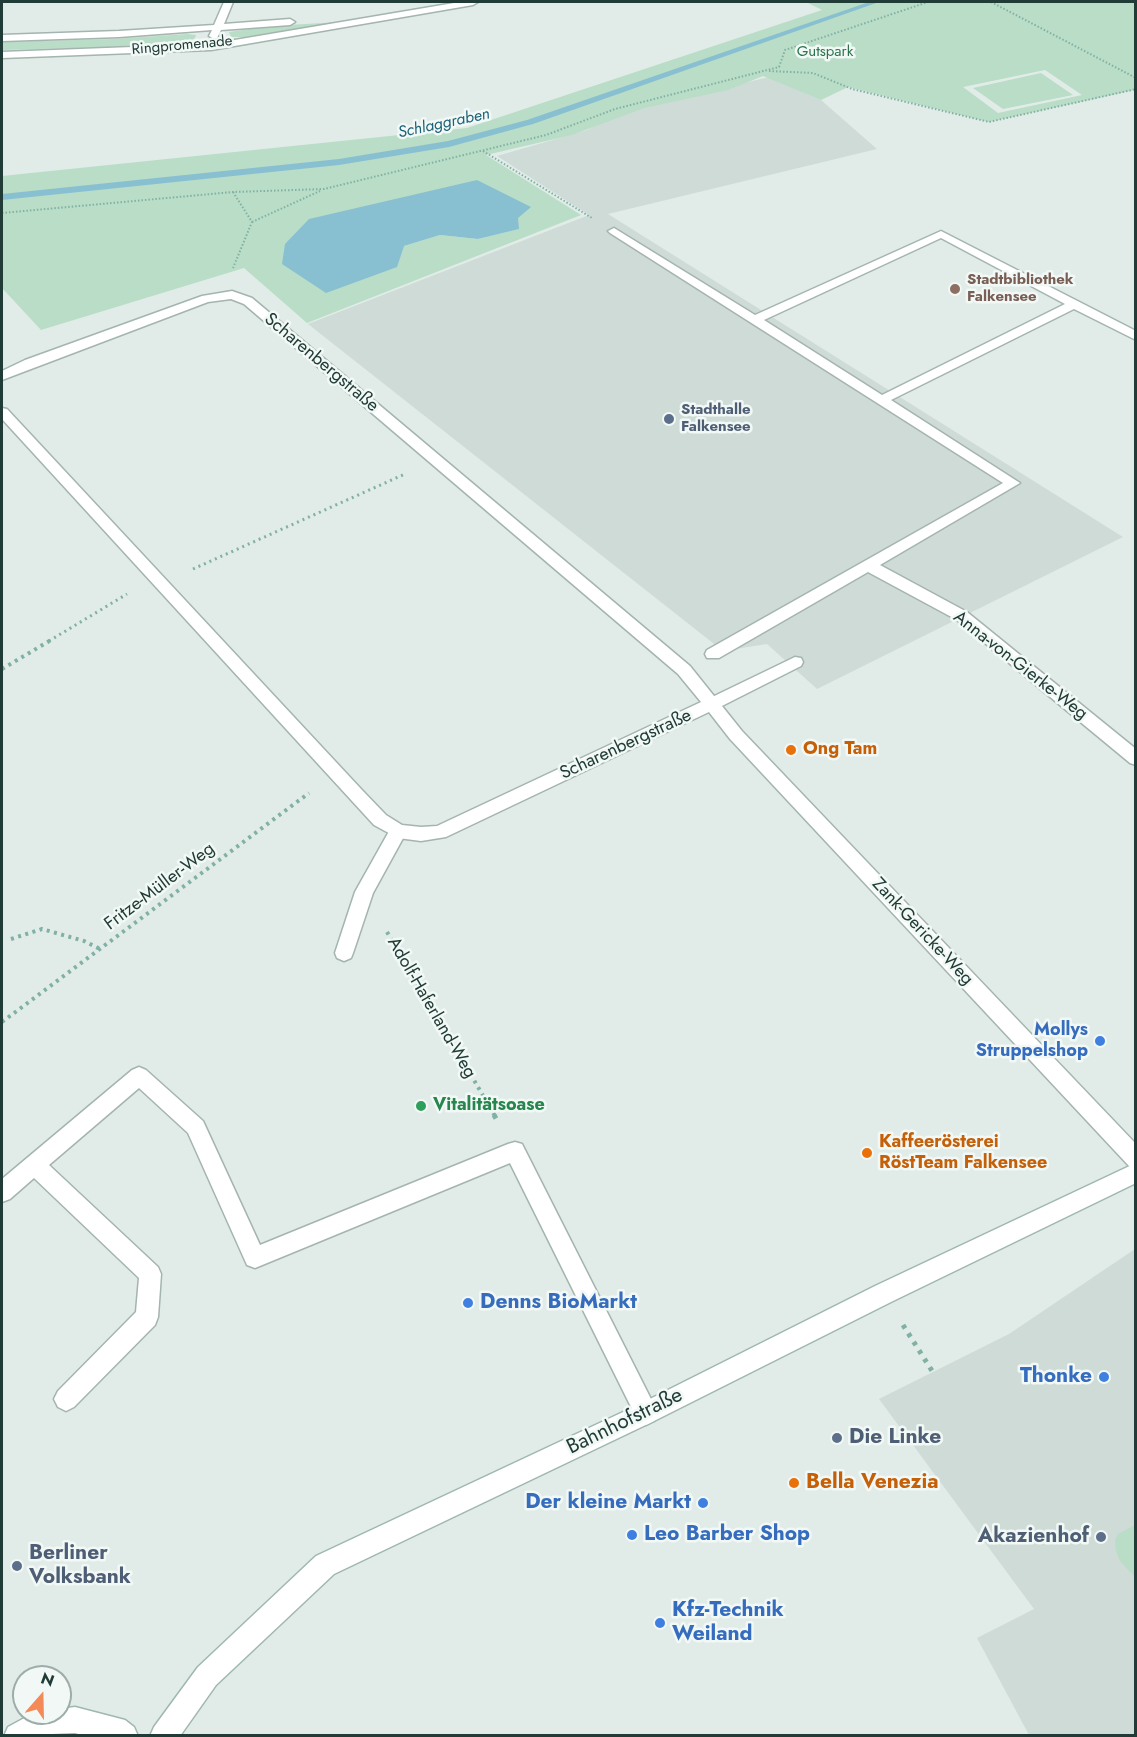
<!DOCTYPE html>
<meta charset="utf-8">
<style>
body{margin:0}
#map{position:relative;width:1137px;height:1737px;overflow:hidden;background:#e1ece8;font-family:Jost,sans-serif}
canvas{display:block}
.frame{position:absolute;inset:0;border:3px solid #213c37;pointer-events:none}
.north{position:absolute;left:12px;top:1665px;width:60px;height:60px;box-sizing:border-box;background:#f1f8f5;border:2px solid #9eada9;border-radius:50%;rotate:20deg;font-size:16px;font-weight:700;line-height:24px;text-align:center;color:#213c37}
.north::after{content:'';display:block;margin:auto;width:21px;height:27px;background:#f38a57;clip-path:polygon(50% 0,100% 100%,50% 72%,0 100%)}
</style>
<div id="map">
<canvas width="1137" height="1737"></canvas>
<div class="frame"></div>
<div class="north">N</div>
</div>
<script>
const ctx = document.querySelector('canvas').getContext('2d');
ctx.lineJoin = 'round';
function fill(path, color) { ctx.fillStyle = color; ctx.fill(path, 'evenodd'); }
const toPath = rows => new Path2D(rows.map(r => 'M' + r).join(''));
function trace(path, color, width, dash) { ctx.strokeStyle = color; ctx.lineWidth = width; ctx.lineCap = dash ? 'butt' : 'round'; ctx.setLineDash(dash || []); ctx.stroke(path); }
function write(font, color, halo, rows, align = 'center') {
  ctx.font = font + ' Jost,sans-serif'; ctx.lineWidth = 5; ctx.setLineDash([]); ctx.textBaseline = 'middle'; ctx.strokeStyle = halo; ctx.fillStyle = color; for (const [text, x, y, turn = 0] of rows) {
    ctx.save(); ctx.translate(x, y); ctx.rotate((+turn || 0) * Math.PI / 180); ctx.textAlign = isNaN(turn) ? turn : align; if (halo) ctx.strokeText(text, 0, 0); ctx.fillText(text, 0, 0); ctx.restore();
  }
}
const built = toPath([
 [769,77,821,100,877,149,608,214,1123,537,817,689,767,644,723,651,308,324,589,215,497,156,587,130,625,111],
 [1135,1249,1135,1735,1029,1735,977,1638,1034,1609,879,1399,1009,1334]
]);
const green = toPath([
 [806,2,1135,2,1135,90,989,122,848,87,821,100,763,76,728,90,644,108,572,135,486,155,581,215,307,323,244,268,41,330,2,288,2,176,467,128,822,10],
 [1045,70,1082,95,998,113,963,87],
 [477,180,518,218,518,229,478,239,440,235,404,246],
 [339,22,244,37,231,37,229,32,271,26],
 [187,34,196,35,195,38,189,41,110,47,2,50,2,42,113,39],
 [1041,73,1073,95,1003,109,973,88],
 [1135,1525,1136,1575,1134,1576,1120,1561,1116,1551,1115,1540,1118,1534]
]);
const water = toPath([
 [477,180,531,207,518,218,519,229,478,239,440,235,404,246,397,267,326,293,282,264,285,244,309,219]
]);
const stream = toPath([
 [869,2,879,2,533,124,449,147,339,165,2,200,2,194,339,159,448,141,527,120,869,2]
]);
const pathFar3 = toPath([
 [991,2,1136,78],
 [769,71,813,73,852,89,989,122,1136,89],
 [483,151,592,218],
 [233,192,252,222,233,268],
 [2,213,233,192,324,189,546,135,615,109,779,67,785,50,928,2],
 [252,222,320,191]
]);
const pathFar2 = toPath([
 [193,569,405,474],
 [49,641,127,594]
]);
const pathFar1 = toPath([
 [2,669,51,640],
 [387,932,495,1116],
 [11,939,42,929,84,941,100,949],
 [2,1022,309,793]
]);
const path = toPath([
 [494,1115,498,1122],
 [903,1325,934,1374]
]);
const lane = toPath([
 [795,657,801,658,803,662,801,666,716,709,710,711,704,709,702,705,704,701,795,657],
 [398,824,404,826,407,831,373,893,353,953,351,958,344,961,337,958,335,953,355,892,392,826,398,824],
 [139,1067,146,1070,203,1121,260,1245,508,1144,515,1142,522,1144,654,1405,658,1413,654,1421,646,1425,638,1421,510,1163,255,1268,247,1265,188,1133,139,1088,49,1165,158,1267,161,1274,158,1317,155,1325,74,1407,66,1411,58,1407,54,1399,58,1391,136,1312,139,1278,34,1178,10,1199,2,1202,2,1179,132,1070,139,1067]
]);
const street = toPath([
 [224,2,233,2,224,24,290,19,295,22,290,25,221,30,217,38,214,39,209,36,212,30,119,37,2,41,2,35,119,31,214,25,224,2],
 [460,2,478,2,473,5,211,50,2,58,2,52,211,44,460,2],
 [614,228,755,315,941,231,1136,331,1136,340,1074,309,891,400,1020,483,880,565,967,612,1136,749,1136,765,1130,763,957,620,868,572,719,658,707,658,705,654,707,650,1003,483,610,233,608,231,614,228],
 [941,238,1065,304,882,395,764,320,941,238],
 [232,291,252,298,690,666,742,731,1136,1144,1136,1168,1129,1166,730,739,709,712,446,837,421,841,398,838,374,825,2,419,2,408,7,409,362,790,386,815,402,825,421,827,437,826,701,702,678,674,244,304,231,299,208,302,2,380,2,371,25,360,202,296,232,291]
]);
const secondary = toPath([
 [1136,1163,1136,1183,891,1302,654,1421,334,1574,216,1685,180,1736,150,1736,154,1727,198,1667,316,1556,638,1405,875,1286,1136,1163],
 [75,1707,125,1720,134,1727,138,1736,85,1736,75,1733,4,1736,8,1727,30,1715,60,1713,60,1709,75,1707]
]);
const markers = [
 [955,289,6,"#8d6e63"],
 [669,419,6,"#5c6f8a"],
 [791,750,6,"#e8710a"],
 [1100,1041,6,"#3f7fe0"],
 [421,1106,6,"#2e9e5b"],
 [867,1153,6,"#e8710a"],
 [468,1303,6,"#3f7fe0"],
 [1104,1377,6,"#3f7fe0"],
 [837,1438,6,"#5c6f8a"],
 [794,1483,6,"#e8710a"],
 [703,1503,6,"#3f7fe0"],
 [632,1535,6,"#3f7fe0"],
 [1101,1537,6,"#5c6f8a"],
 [17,1566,6,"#5c6f8a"],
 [660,1623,6,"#3f7fe0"]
];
const farStreetnames = [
 ["Ringpromenade",182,46,-5]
];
const farParknames = [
 ["Gutspark",825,52]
];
const farEducationnames = [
 ["Stadtbibliothek",967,280],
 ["Falkensee",967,297]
];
const farServicenames = [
 ["Stadthalle",681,410],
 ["Falkensee",681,427]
];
const farWaternames = [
 ["Schlaggraben",444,124,-12]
];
const streetNames = [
 ["Scharenbergstraße",321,363,40],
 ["Anna-von-Gierke-Weg",1020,666,38],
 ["Scharenbergstraße",626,745,-25],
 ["Fritze-Müller-Weg",160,887,-37],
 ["Zank-Gericke-Weg",922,932,47],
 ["Adolf-Haferland-Weg",431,1008,60]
];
const foodNames = [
 ["Ong Tam",803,750],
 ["Kaffeerösterei",879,1143],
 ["RöstTeam Falkensee",879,1164]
];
const shopNames = [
 ["Mollys",1088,1031],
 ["Struppelshop",1088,1052]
];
const leisureNames = [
 ["Vitalitätsoase",433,1106]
];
const nearShopnames = [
 ["Denns BioMarkt",480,1303],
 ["Thonke",1092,1377,"right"],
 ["Der kleine Markt",691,1503,"right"],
 ["Leo Barber Shop",644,1535],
 ["Kfz-Technik",672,1611],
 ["Weiland",672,1635]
];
const nearStreetnames = [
 ["Bahnhofstraße",625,1422,-26]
];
const nearServicenames = [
 ["Die Linke",849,1438],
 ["Akazienhof",1089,1537,"right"],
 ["Berliner",29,1554],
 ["Volksbank",29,1578]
];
const nearFoodnames = [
 ["Bella Venezia",806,1483]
];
fill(built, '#cfdbd7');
fill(green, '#b9ddc6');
fill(water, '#88c0d1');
fill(stream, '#88c0d1');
trace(lane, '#a4b4af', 3);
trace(street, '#a4b4af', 3);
trace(secondary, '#9fb7b1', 3);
trace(pathFar3, '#81b0a5', 2, [1.5, 2]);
trace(pathFar2, '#81b0a5', 3, [2, 4]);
trace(pathFar1, '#81b0a5', 4, [3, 4.5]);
trace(path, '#81b0a5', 5, [4, 6]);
fill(lane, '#fff');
fill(street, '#fff');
fill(secondary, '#fff');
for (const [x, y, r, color] of markers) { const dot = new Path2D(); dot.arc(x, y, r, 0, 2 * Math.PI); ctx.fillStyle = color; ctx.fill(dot); trace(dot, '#f1f8f5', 2); }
write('15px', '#213c37', '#f1f8f5', farStreetnames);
write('15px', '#2b744d', '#f1f8f5', farParknames);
write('bold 15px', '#785e54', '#f1f8f5', farEducationnames, 'left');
write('bold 15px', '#4e5e75', '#f1f8f5', farServicenames, 'left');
write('italic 16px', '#1b6279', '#f1f8f5', farWaternames);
write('18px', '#213c37', '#f1f8f5', streetNames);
write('bold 18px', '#c56008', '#f1f8f5', foodNames, 'left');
write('bold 18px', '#366cbe', '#f1f8f5', shopNames, 'right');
write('bold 18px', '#27864d', '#f1f8f5', leisureNames, 'left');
write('bold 21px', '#366cbe', '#f1f8f5', nearShopnames, 'left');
write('21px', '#213c37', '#f1f8f5', nearStreetnames);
write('bold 21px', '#4e5e75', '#f1f8f5', nearServicenames, 'left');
write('bold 21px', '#c56008', '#f1f8f5', nearFoodnames, 'left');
</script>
